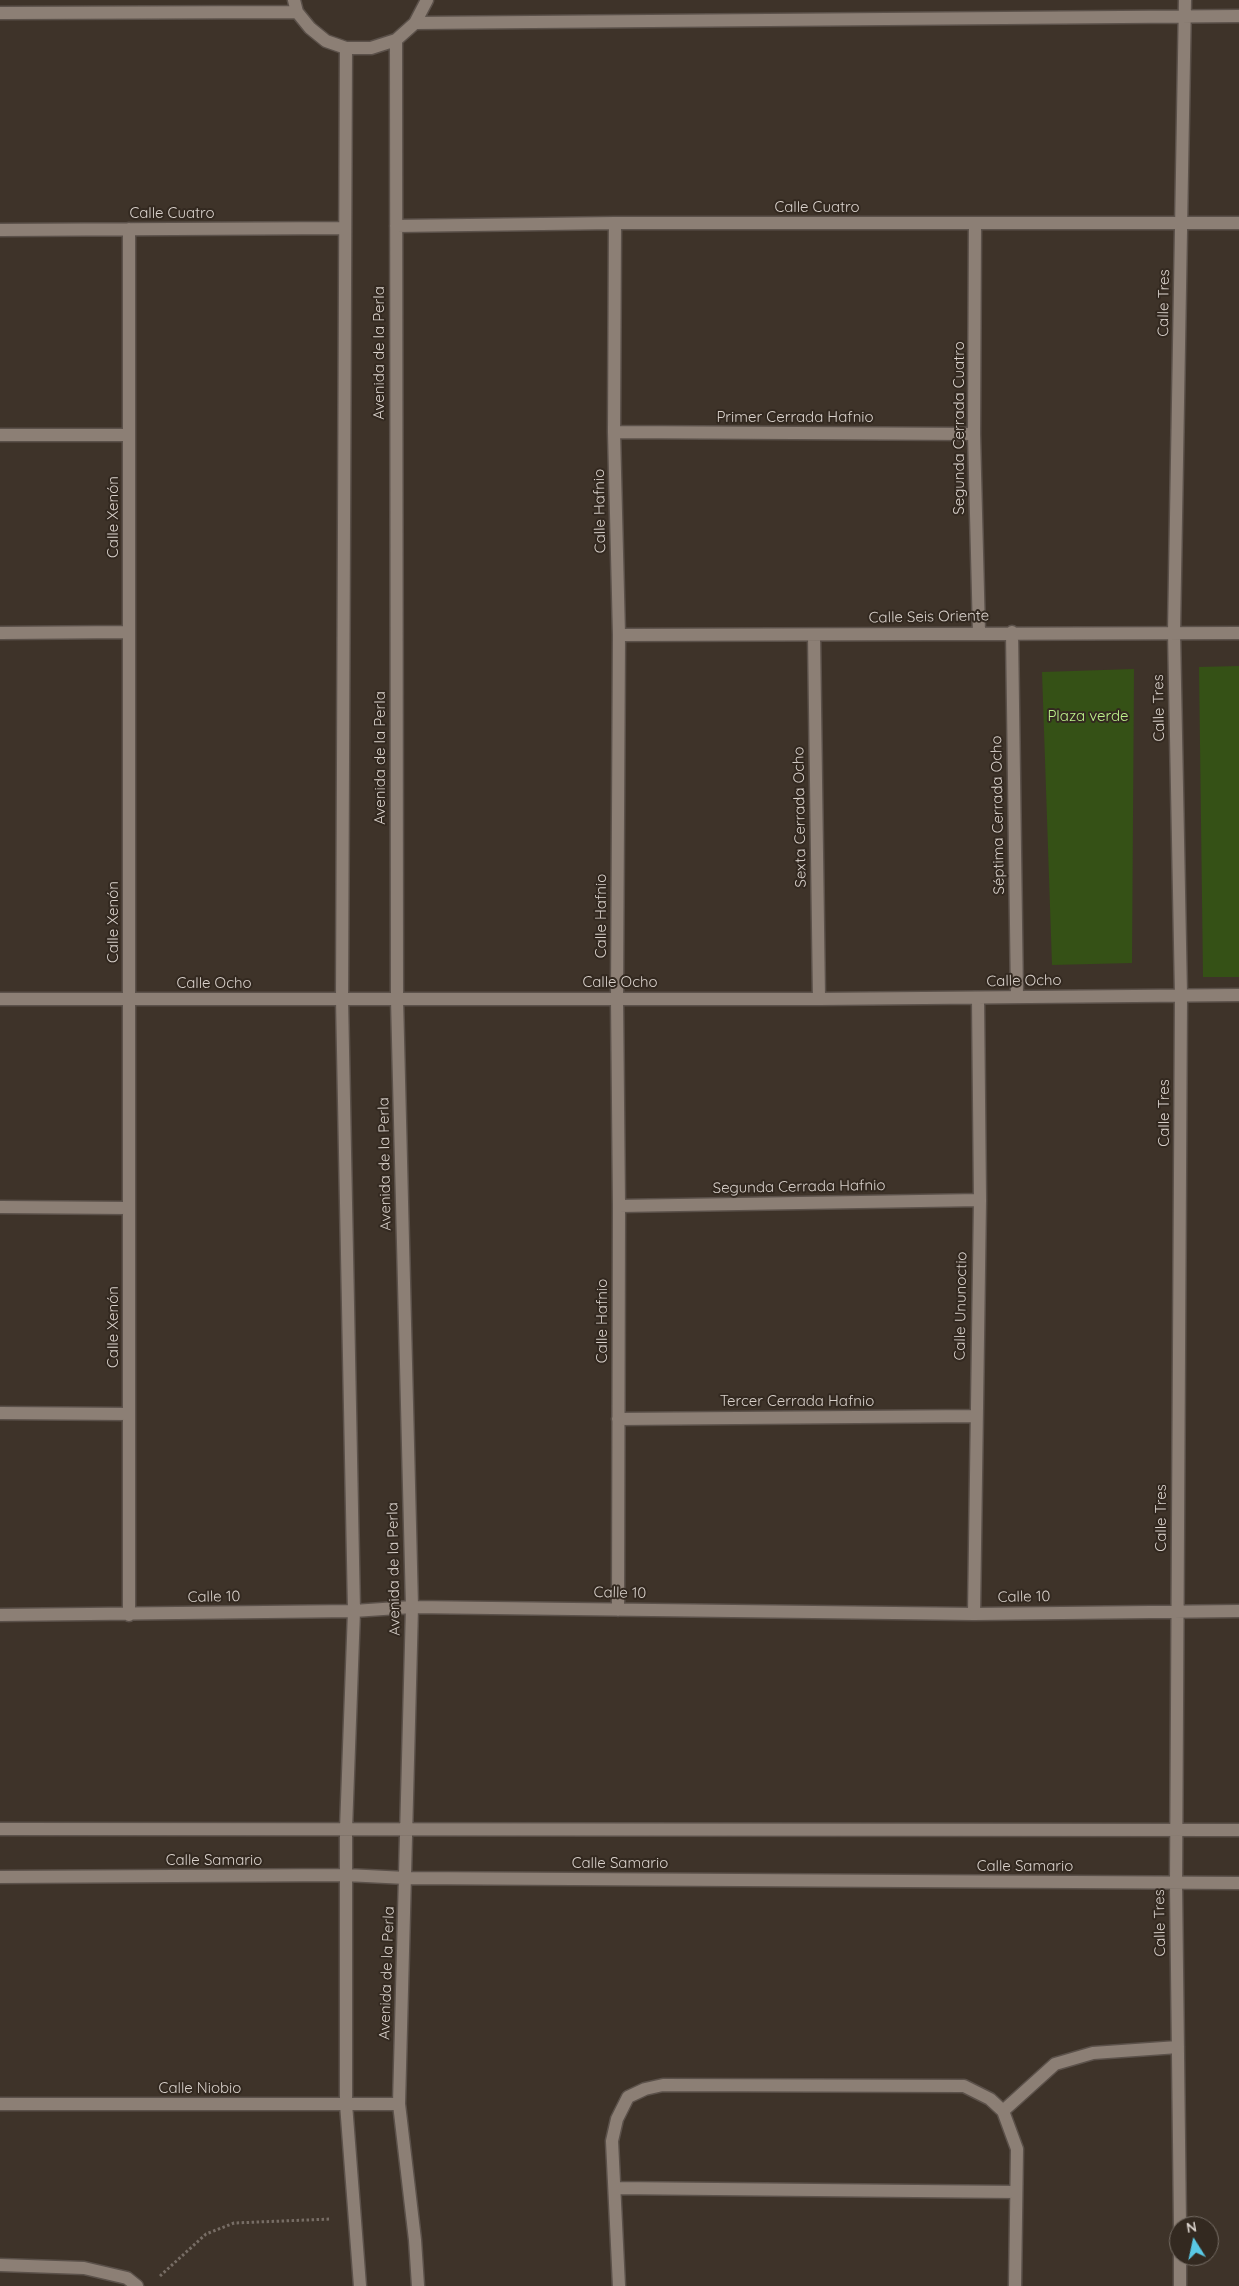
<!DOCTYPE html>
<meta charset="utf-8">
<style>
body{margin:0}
#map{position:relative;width:1239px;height:2286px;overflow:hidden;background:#3e3329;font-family:Quicksand,sans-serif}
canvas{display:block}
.north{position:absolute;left:1169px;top:2216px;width:50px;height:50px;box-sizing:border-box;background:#332920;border:1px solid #756c64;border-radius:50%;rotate:350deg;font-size:14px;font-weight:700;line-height:20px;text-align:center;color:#d9d1cb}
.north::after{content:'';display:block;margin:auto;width:18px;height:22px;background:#59c8e4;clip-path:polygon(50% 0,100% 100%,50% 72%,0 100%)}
</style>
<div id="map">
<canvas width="1239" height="2286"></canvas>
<div class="north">N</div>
</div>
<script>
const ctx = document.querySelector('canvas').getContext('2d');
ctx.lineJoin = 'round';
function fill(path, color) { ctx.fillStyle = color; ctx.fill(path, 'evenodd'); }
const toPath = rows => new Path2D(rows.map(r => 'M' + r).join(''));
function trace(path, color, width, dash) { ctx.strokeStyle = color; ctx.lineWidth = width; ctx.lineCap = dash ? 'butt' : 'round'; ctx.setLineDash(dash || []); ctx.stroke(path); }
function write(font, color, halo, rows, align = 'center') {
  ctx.font = font + ' Quicksand,sans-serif'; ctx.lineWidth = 4; ctx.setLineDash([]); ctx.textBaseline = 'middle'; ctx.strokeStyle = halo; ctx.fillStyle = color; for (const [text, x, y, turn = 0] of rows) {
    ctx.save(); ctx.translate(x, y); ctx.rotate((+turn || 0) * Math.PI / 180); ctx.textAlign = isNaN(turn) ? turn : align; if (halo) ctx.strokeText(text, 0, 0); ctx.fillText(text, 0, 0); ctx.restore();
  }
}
const green = toPath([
 [1239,666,1239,977,1203,977,1199,667],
 [1134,669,1132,963,1052,965,1042,672]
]);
const path = toPath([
 [160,2276,206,2234,234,2223,331,2219]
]);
const minor = toPath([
 [294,0,297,12,310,28,326,41,346,48,371,48,396,40,415,23,427,0],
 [0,13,297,12],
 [415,23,1239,16],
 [396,40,397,999,412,1607,399,2104,415,2240,418,2286],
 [346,48,342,999,354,1611,346,1829,346,2104,360,2286],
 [615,223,614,432,619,635,617,998,619,1206,618,1610],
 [975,223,974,434,979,633],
 [396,226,615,223,1239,223],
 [129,229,129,1615],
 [0,230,345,228],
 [614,432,974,434],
 [0,435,129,435],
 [1012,632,1017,997],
 [0,633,129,632],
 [619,635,1239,633],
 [814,635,819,999],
 [0,999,819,999,1239,995],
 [619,1206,980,1200],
 [0,1207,129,1208],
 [0,1413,129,1414],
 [618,1419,976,1416],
 [974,1614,980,1200,978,998],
 [0,1615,354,1611,412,1607,974,1614,1239,1611],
 [0,1829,1239,1830],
 [0,1877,346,1875,406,1878,1239,1883],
 [0,2104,399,2104],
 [1003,2111,1055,2064,1093,2053,1178,2047],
 [615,2188,1016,2192],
 [1180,2226,1176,1884,1181,995,1174,632,1185,0],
 [1180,2256,1180,2286],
 [0,2265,84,2268,127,2278,137,2286],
 [619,2286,612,2141,617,2119,628,2097,645,2089,663,2085,964,2086,990,2099,1003,2111,1017,2149,1015,2286]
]);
const streetNames = [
 ["Calle Cuatro",817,207],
 ["Calle Cuatro",172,213],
 ["Calle Tres",1164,303,-89],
 ["Avenida de la Perla",379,353,-90],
 ["Primer Cerrada Hafnio",795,417],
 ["Segunda Cerrada Cuatro",959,428,-90],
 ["Calle Hafnio",600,511,-91],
 ["Calle Xenón",113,517,-90],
 ["Calle Seis Oriente",929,617,-1],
 ["Calle Tres",1159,708,-91],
 ["Avenida de la Perla",380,758,-90],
 ["Séptima Cerrada Ocho",998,815,-91],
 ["Sexta Cerrada Ocho",800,817,-91],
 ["Calle Hafnio",601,916,-90],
 ["Calle Xenón",113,922,-90],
 ["Calle Ocho",1024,981,-1],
 ["Calle Ocho",620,982],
 ["Calle Ocho",214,983],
 ["Calle Tres",1164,1113,-90],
 ["Avenida de la Perla",385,1164,-91],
 ["Segunda Cerrada Hafnio",799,1187,-1],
 ["Calle Ununoctio",961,1306,-89],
 ["Calle Hafnio",602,1321,-90],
 ["Calle Xenón",113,1327,-90],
 ["Tercer Cerrada Hafnio",797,1401],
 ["Calle Tres",1161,1518,-90],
 ["Avenida de la Perla",394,1569,-91],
 ["Calle 10",620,1593,1],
 ["Calle 10",214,1597,-1],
 ["Calle 10",1024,1597,-1],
 ["Calle Samario",214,1860],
 ["Calle Samario",620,1863],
 ["Calle Samario",1025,1866],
 ["Calle Tres",1160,1923,-91],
 ["Avenida de la Perla",387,1973,-88],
 ["Calle Niobio",200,2088]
];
const parkNames = [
 ["Plaza verde",1088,716]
];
fill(green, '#355116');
trace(minor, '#5b514a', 15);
trace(path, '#776d65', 3, [2.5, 2.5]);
trace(minor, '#8c7f75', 12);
write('15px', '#d9d1cb', '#332920', streetNames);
write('15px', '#bef38c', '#332920', parkNames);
</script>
